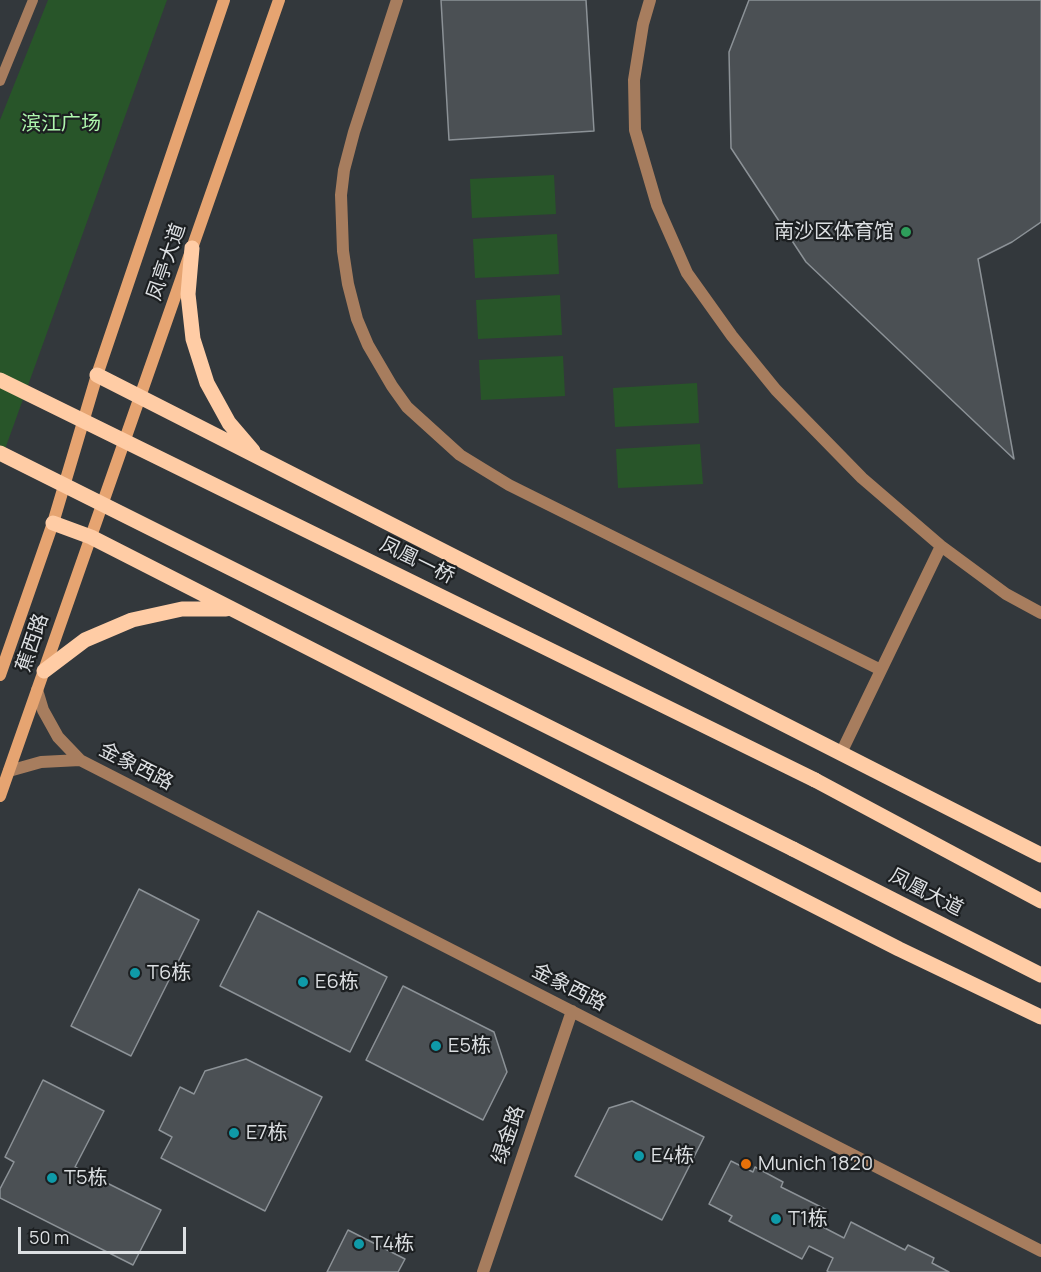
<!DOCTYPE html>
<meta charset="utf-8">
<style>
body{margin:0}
#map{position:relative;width:1041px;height:1272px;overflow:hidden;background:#33383c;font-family:Manrope,sans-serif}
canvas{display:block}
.scale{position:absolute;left:18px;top:1227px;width:168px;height:27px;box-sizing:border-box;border:3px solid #dcdfe2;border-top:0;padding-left:8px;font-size:18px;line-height:21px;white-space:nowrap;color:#dcdfe2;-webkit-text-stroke:4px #1c1f21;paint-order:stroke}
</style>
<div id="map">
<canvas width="1041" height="1272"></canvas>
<div class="scale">50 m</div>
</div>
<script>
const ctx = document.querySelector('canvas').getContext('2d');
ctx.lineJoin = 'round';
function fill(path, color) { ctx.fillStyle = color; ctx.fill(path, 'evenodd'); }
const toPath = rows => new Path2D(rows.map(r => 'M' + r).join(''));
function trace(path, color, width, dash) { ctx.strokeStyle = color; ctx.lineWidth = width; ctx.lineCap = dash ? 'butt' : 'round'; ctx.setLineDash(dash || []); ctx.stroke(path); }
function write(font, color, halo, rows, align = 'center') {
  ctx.font = font + ' Manrope,"Noto Sans SC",sans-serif'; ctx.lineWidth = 4.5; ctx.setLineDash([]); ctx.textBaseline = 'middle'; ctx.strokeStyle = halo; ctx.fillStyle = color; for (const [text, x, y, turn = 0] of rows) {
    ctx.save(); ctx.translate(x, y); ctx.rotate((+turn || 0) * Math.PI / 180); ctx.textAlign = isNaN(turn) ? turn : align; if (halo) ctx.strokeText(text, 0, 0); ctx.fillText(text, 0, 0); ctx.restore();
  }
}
const green = toPath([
 [48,0,167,0,0,463,0,120],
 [554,175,556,214,472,218,470,179],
 [557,234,559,274,475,278,473,239],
 [560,295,562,335,478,339,476,300],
 [563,356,565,396,481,400,479,360],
 [697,383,699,423,615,427,613,388],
 [700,444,703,484,618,488,616,449]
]);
const building = toPath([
 [441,0,586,0,594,131,449,140,441,0],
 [749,0,1041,0,1041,222,1012,242,978,259,1014,459,806,262,731,148,729,52,749,0],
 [139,889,199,920,131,1056,71,1026,139,889],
 [258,911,387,977,350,1052,220,986,258,911],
 [403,986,494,1032,507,1072,483,1120,366,1060,403,986],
 [246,1059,322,1097,265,1211,161,1158,172,1137,159,1130,180,1087,194,1094,205,1071,246,1059],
 [43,1080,104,1111,75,1167,161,1210,133,1265,0,1198,0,1189,14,1162,5,1157,43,1080],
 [632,1101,704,1137,662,1220,575,1176,609,1108,632,1101],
 [731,1161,753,1172,755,1167,783,1182,781,1187,827,1210,819,1225,844,1238,851,1222,905,1250,908,1245,934,1258,932,1263,949,1272,829,1272,827,1271,833,1258,809,1246,802,1259,729,1221,732,1216,709,1204,731,1161],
 [348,1230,405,1259,398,1272,327,1272,348,1230]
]);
const lane = toPath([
 [0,81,33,0]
]);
const street = toPath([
 [397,0,354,132,344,170,341,195,343,251,348,284,357,319,368,345,392,386,407,407,460,455,509,485,881,670],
 [650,0,643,24,634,80,635,130,657,205,687,273,732,336,776,390,862,478,941,546,1006,594,1041,613],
 [841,753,941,546],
 [80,760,1041,1251],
 [9,771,41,762,80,760,58,737,43,710,37,690],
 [483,1272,572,1011]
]);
const secondary = toPath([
 [0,675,53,523,97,375,224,0],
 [0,796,279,0]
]);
const primary = toPath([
 [192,248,188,294,193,339,207,383,229,423,253,451],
 [97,375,1041,855],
 [53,523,91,537,899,949,1041,1017],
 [44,671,85,640,132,620,182,609,226,609],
 [815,780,1041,901],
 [793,849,1041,975]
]);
const primaryBridge = toPath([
 [0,380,815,780],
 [0,453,793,849]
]);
const markers = [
 [906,232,6,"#2e9e5b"],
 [135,973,6,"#0f9aa8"],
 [303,982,6,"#0f9aa8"],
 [436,1046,6,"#0f9aa8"],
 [234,1133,6,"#0f9aa8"],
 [639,1156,6,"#0f9aa8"],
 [746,1164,6,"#e8710a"],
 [52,1178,6,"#0f9aa8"],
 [776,1219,6,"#0f9aa8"],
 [359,1244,6,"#0f9aa8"]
];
const parkNames = [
 ["滨江广场",61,124]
];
const poiNames = [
 ["南沙区体育馆",894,232,"right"],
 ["T6栋",147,973],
 ["E6栋",315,982],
 ["E5栋",448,1046],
 ["E7栋",246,1133],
 ["E4栋",651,1156],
 ["Munich 1820",758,1164],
 ["T5栋",64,1178],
 ["T1栋",788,1219],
 ["T4栋",371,1244]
];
const streetNames = [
 ["凤亭大道",167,262,-71],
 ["凤凰一桥",417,561,26],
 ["蕉西路",33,643,-71],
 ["金象西路",136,767,27],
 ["凤凰大道",926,893,27],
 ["金象西路",569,988,27],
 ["绿金路",509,1135,-71]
];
fill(green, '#285529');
fill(building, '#4b5054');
trace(building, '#8c9297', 1.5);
trace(lane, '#a77d5e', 10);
trace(street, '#a77d5e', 12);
trace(secondary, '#e6a471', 12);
trace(primary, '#ffcca5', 15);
trace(primaryBridge, '#ffcca5', 15);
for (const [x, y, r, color] of markers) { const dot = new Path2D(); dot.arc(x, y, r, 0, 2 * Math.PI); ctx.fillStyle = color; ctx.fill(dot); trace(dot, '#1c1f21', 2); }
write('20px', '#aef6ad', '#1c1f21', parkNames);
write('20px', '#dcdfe2', '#1c1f21', poiNames, 'left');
write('20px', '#dcdfe2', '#1c1f21', streetNames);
</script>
